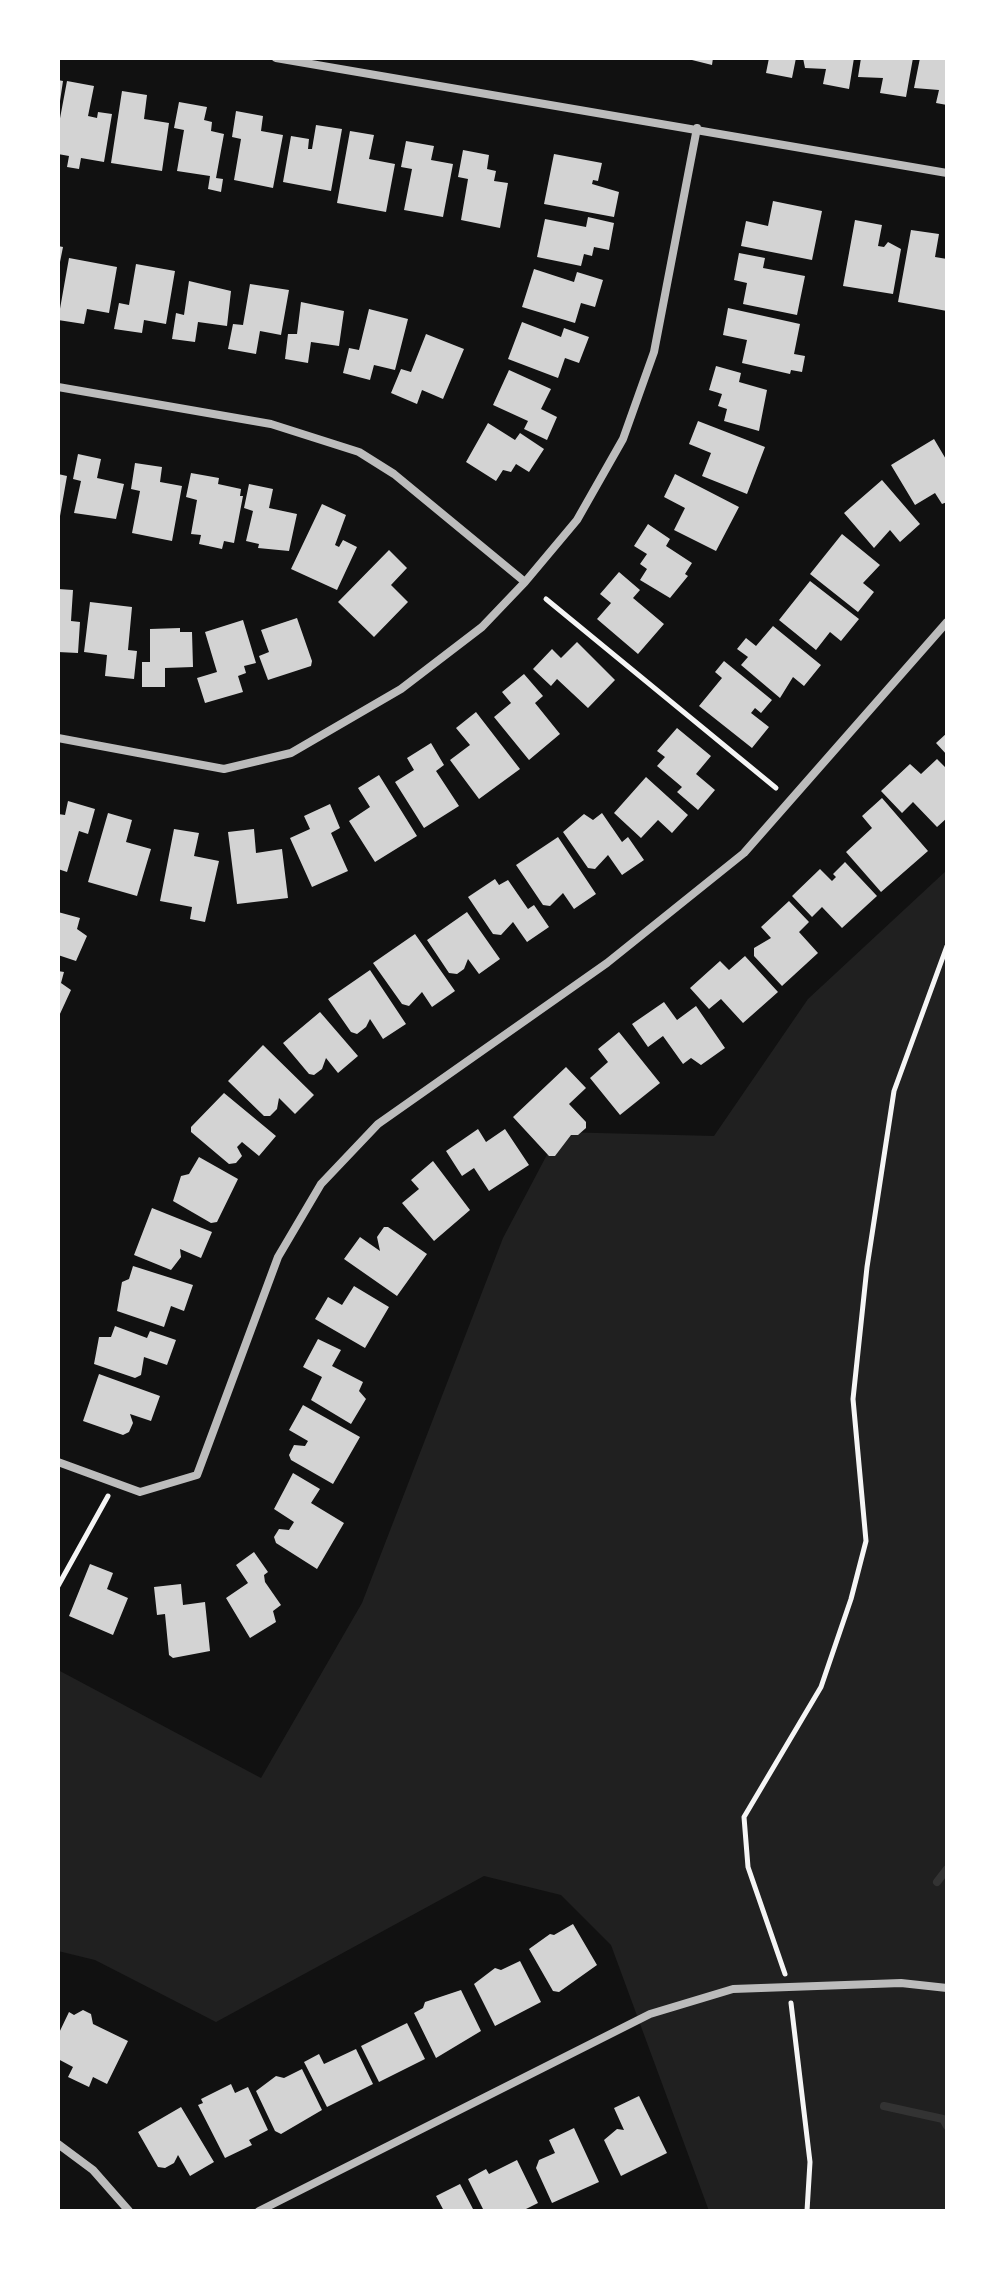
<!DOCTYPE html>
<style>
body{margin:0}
#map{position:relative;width:1005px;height:2269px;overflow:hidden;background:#111;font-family:"PT Sans",sans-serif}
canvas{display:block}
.frame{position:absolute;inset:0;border:60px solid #fff;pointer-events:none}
</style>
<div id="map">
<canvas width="1005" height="2269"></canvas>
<div class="frame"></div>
</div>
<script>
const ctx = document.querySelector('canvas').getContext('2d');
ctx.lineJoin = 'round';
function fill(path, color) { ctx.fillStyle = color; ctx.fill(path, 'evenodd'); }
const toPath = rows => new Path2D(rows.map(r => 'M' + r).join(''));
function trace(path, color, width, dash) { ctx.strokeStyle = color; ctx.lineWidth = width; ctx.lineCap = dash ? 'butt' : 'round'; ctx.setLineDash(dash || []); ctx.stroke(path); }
const green = toPath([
 [947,870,947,2211,709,2211,611,1945,561,1895,484,1876,216,2022,95,1960,58,1951,58,1670,261,1778,362,1603,503,1238,559,1132,714,1136,808,999]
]);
const stream = toPath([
 [937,1882,947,1869],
 [884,2106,943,2119,947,2126]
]);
const building = toPath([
 [684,58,713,58,712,65],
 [769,58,796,58,792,78,766,73],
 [803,58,854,58,849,89,823,84,826,69,805,68],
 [861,58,913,58,906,97,880,93,883,78,858,77],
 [920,58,947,58,947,105,936,103,939,90,914,88],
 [58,80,63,81,60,101,58,100],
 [67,81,94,86,88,116,97,118,98,112,112,114,104,162,81,158,79,169,67,167,69,156,58,154,58,129],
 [122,91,147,95,144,119,169,123,162,171,111,163],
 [179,102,207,107,204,120,212,122,211,131,224,134,216,178,223,179,221,192,208,189,210,176,177,171,184,130,174,128],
 [236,111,263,116,261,131,283,135,273,188,234,180,241,139,232,137],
 [316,125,342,129,331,191,283,182,291,136,309,139,308,149,312,149],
 [350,131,374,135,369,159,395,164,386,212,337,203],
 [406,141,434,146,431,160,453,164,443,217,404,210,412,169,401,167],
 [463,150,489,155,487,169,496,171,494,181,508,183,500,228,461,220,468,179,458,177],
 [554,154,602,163,598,181,593,180,592,184,619,192,614,217,544,204],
 [773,201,822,211,812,260,741,246,746,221,768,226],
 [588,217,614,223,609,250,594,247,592,256,584,254,581,266,537,257,545,219,586,227],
 [855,220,882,225,878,246,884,247,888,242,901,249,893,294,843,286],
 [911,230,939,234,935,257,947,259,947,311,898,302],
 [58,246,63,247,59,267,58,267],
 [739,253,765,258,763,268,805,276,797,315,743,304,747,283,734,280],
 [69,258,117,267,109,313,87,309,84,324,58,320],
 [136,264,175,271,166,324,144,320,142,333,114,329,119,303,129,305],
 [534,269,574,282,577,272,603,280,595,307,581,303,575,323,522,307],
 [189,281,231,291,227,326,198,322,195,342,172,339,176,313,184,315],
 [250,284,289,290,281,335,260,331,256,354,228,349,233,324,243,325],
 [301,302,344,311,339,346,311,342,308,363,285,359,288,334,297,334],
 [728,308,800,324,794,354,805,356,802,372,791,370,790,374,742,363,747,340,723,335],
 [369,309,408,319,395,370,374,365,370,380,343,373,349,348,359,350],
 [522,322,561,337,564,328,589,337,579,363,565,358,558,378,508,359],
 [426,334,464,349,443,399,422,390,417,404,391,393,401,369,411,372],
 [716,366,741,373,739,382,767,390,759,431,724,421,727,409,718,406,722,394,709,390],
 [509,370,551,389,541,409,557,417,547,440,524,429,528,421,493,405],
 [698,421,765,447,747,494,702,476,711,453,689,444],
 [488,423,515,440,520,433,544,449,529,472,516,464,511,472,503,470,496,481,466,462],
 [934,439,947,461,947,502,942,504,935,493,915,505,891,465],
 [78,454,101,459,97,478,124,484,116,519,74,513,81,481,73,479],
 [135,463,162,467,160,482,182,486,172,541,132,533,140,491,131,489],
 [191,473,219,478,218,484,241,489,240,496,243,496,234,543,224,541,222,549,199,544,201,535,191,534,197,500,186,497],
 [58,474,67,476,60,516,58,516],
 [675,474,739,507,716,551,674,530,685,508,664,497],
 [882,480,920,524,900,542,890,530,874,548,844,513],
 [249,484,273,489,269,508,297,514,289,551,258,548,259,544,246,541,253,511,244,508],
 [322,504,346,515,335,545,339,547,343,540,357,547,337,590,291,569],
 [648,524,670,539,666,546,692,563,685,574,688,576,670,598,640,580,647,569,640,564,647,554,634,546],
 [842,534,880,565,863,583,874,592,858,612,810,574],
 [389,550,407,568,391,585,408,602,374,637,338,602],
 [619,572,640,590,633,598,664,624,638,654,597,619,611,603,600,594],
 [810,581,859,619,841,641,830,632,816,650,779,620],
 [58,589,73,590,71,621,80,622,78,653,58,652],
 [90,602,132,607,128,650,137,651,134,679,105,676,107,655,84,652],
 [297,618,312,661,311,666,268,680,259,656,269,652,261,630],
 [243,620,256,663,244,666,246,673,238,676,243,692,205,703,197,678,217,672,205,632],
 [773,626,821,665,804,686,793,677,780,698,741,665,748,657,737,649,746,638,756,646],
 [180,628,180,632,192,632,193,667,165,668,165,687,142,687,142,662,150,662,150,629],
 [577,642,615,680,588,708,557,679,551,686,533,669,552,649,561,658],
 [724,661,772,700,761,713,755,708,751,713,769,727,752,748,699,706,722,678,715,672],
 [524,674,543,696,535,703,560,734,529,760,494,717,511,703,502,692],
 [476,712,520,769,479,799,450,760,470,745,456,728],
 [677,728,711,756,696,774,715,790,698,810,677,792,682,787,657,766,665,757,657,751],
 [947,733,947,755,936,743],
 [431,743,444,765,436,771,459,806,424,828,395,782,414,770,407,758],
 [937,759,947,769,947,818,937,827,913,802,902,813,881,791,910,764,921,774],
 [379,775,417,836,375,862,349,821,370,807,358,788],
 [646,777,688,815,672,833,658,820,641,838,614,813],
 [882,798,928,851,881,892,846,852,872,828,862,816],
 [68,801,95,809,88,834,79,831,67,872,58,869,58,814,65,815],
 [330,804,340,828,331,833,348,871,312,887,290,838,310,829,304,816],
 [108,813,132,820,126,842,151,849,137,896,88,882],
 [602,813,622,842,628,837,644,860,622,875,608,855,595,869,588,868,563,832,584,814,593,820],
 [174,829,199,833,194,856,219,861,205,922,190,919,192,907,160,901],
 [254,829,256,853,282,849,288,898,237,904,228,832],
 [558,837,596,894,574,909,563,893,550,906,543,905,516,865],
 [845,862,877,896,842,928,822,907,812,917,792,896,820,869,832,881,836,877,833,874],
 [495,879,499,885,508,880,528,909,534,905,549,927,527,942,513,922,501,935,493,934,468,897],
 [789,901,809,922,799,932,818,953,782,986,754,956,754,948,771,938,761,927],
 [58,912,80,918,77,929,87,936,76,961,58,955],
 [467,912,500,959,479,974,468,959,464,969,457,974,449,973,427,940],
 [415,934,455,991,432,1007,422,992,409,1006,402,1004,373,963],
 [745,956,778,992,743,1023,721,999,709,1009,690,988,720,961,729,970],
 [370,970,406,1024,383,1039,370,1019,366,1027,357,1034,351,1032,328,999],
 [58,971,64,972,61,983,71,990,59,1016],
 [664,1002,677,1020,696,1006,725,1048,701,1065,691,1058,683,1064,663,1036,648,1047,632,1024],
 [320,1012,358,1056,338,1073,326,1058,322,1069,314,1075,309,1074,283,1043],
 [619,1032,660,1083,620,1115,590,1078,608,1062,598,1049],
 [263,1045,314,1095,295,1114,279,1098,277,1109,270,1116,264,1116,228,1081],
 [566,1067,586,1088,569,1104,586,1122,586,1128,578,1135,571,1135,555,1156,549,1156,513,1117],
 [224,1093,276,1136,259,1156,242,1142,237,1147,242,1156,236,1163,229,1164,191,1132,191,1127],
 [478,1129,486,1142,505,1129,529,1165,489,1191,474,1168,462,1176,446,1151],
 [199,1157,238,1179,217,1222,211,1223,173,1201,181,1176,189,1174],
 [433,1161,470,1210,434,1241,402,1203,419,1189,411,1180],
 [152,1208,212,1232,201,1258,180,1249,181,1257,171,1270,134,1255],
 [384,1227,388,1227,427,1254,397,1296,344,1259,360,1237,380,1251,377,1237],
 [133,1266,193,1285,184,1311,171,1306,164,1327,117,1311,122,1282,129,1279],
 [354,1286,389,1307,365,1348,315,1319,328,1297,342,1305],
 [115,1326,147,1338,150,1331,176,1340,167,1365,144,1357,141,1375,135,1378,94,1364,99,1337,111,1337],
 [318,1339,341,1350,332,1366,363,1382,359,1391,366,1399,351,1424,311,1400,322,1377,303,1367],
 [99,1374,160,1396,151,1421,130,1414,133,1423,129,1432,123,1435,83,1421],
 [303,1405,360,1437,333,1484,291,1460,289,1455,294,1445,305,1446,308,1441,289,1430],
 [293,1473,320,1489,311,1503,344,1523,317,1569,276,1543,274,1537,279,1529,289,1530,294,1522,274,1509],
 [254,1552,268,1572,264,1575,265,1582,281,1605,273,1611,276,1622,250,1638,226,1598,248,1583,236,1565],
 [90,1564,113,1573,107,1589,128,1598,113,1635,69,1616],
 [181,1584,183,1605,205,1602,210,1651,173,1658,169,1655,165,1614,157,1615,154,1587],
 [573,1924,597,1965,559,1992,553,1991,529,1949,550,1934,554,1935],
 [520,1961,541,2002,495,2026,474,1984,495,1968,501,1970],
 [461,1990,481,2031,436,2058,414,2013,423,2008,425,2002],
 [83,2010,91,2014,93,2024,128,2041,107,2084,93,2077,89,2087,68,2077,73,2067,58,2059,58,2035,69,2012,74,2015],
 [407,2023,425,2059,379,2082,361,2046],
 [356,2049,373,2084,327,2107,304,2062,319,2054,324,2064],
 [302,2069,322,2110,281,2134,275,2131,256,2091,276,2076,284,2078],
 [231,2084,235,2093,248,2087,268,2130,249,2140,252,2145,225,2158,198,2105,203,2103,201,2099],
 [639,2096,667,2153,621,2176,604,2140,617,2129,624,2130,614,2108],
 [181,2107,214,2162,190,2176,178,2155,174,2163,165,2168,158,2167,138,2132],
 [574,2128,599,2182,552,2203,536,2168,539,2160,555,2153,549,2140],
 [517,2160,538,2203,522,2211,484,2211,468,2179,486,2169,489,2174],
 [460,2184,473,2209,444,2211,436,2196]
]);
const path = toPath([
 [546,599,776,788],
 [58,1586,108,1496],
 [785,1974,748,1867,744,1817,821,1687,851,1599,866,1541,853,1399,867,1267,894,1091,947,946],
 [791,2003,810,2162,807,2211]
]);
const minor = toPath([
 [276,58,947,173],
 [58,387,271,424,359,452,394,474,525,582],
 [58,738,224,769,291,753,401,689,482,627,525,582,577,520,623,439,654,352,697,128],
 [58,1462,140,1492,197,1475,278,1257,321,1184,378,1124,607,963,744,853,947,622],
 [58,2144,93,2170,129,2211],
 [259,2211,650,2014,733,1989,901,1983,947,1988]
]);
fill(green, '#202020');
trace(stream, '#333', 8);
fill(building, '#d3d3d3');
trace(path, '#f5f5f5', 5);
trace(minor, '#bcbcbc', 8);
</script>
